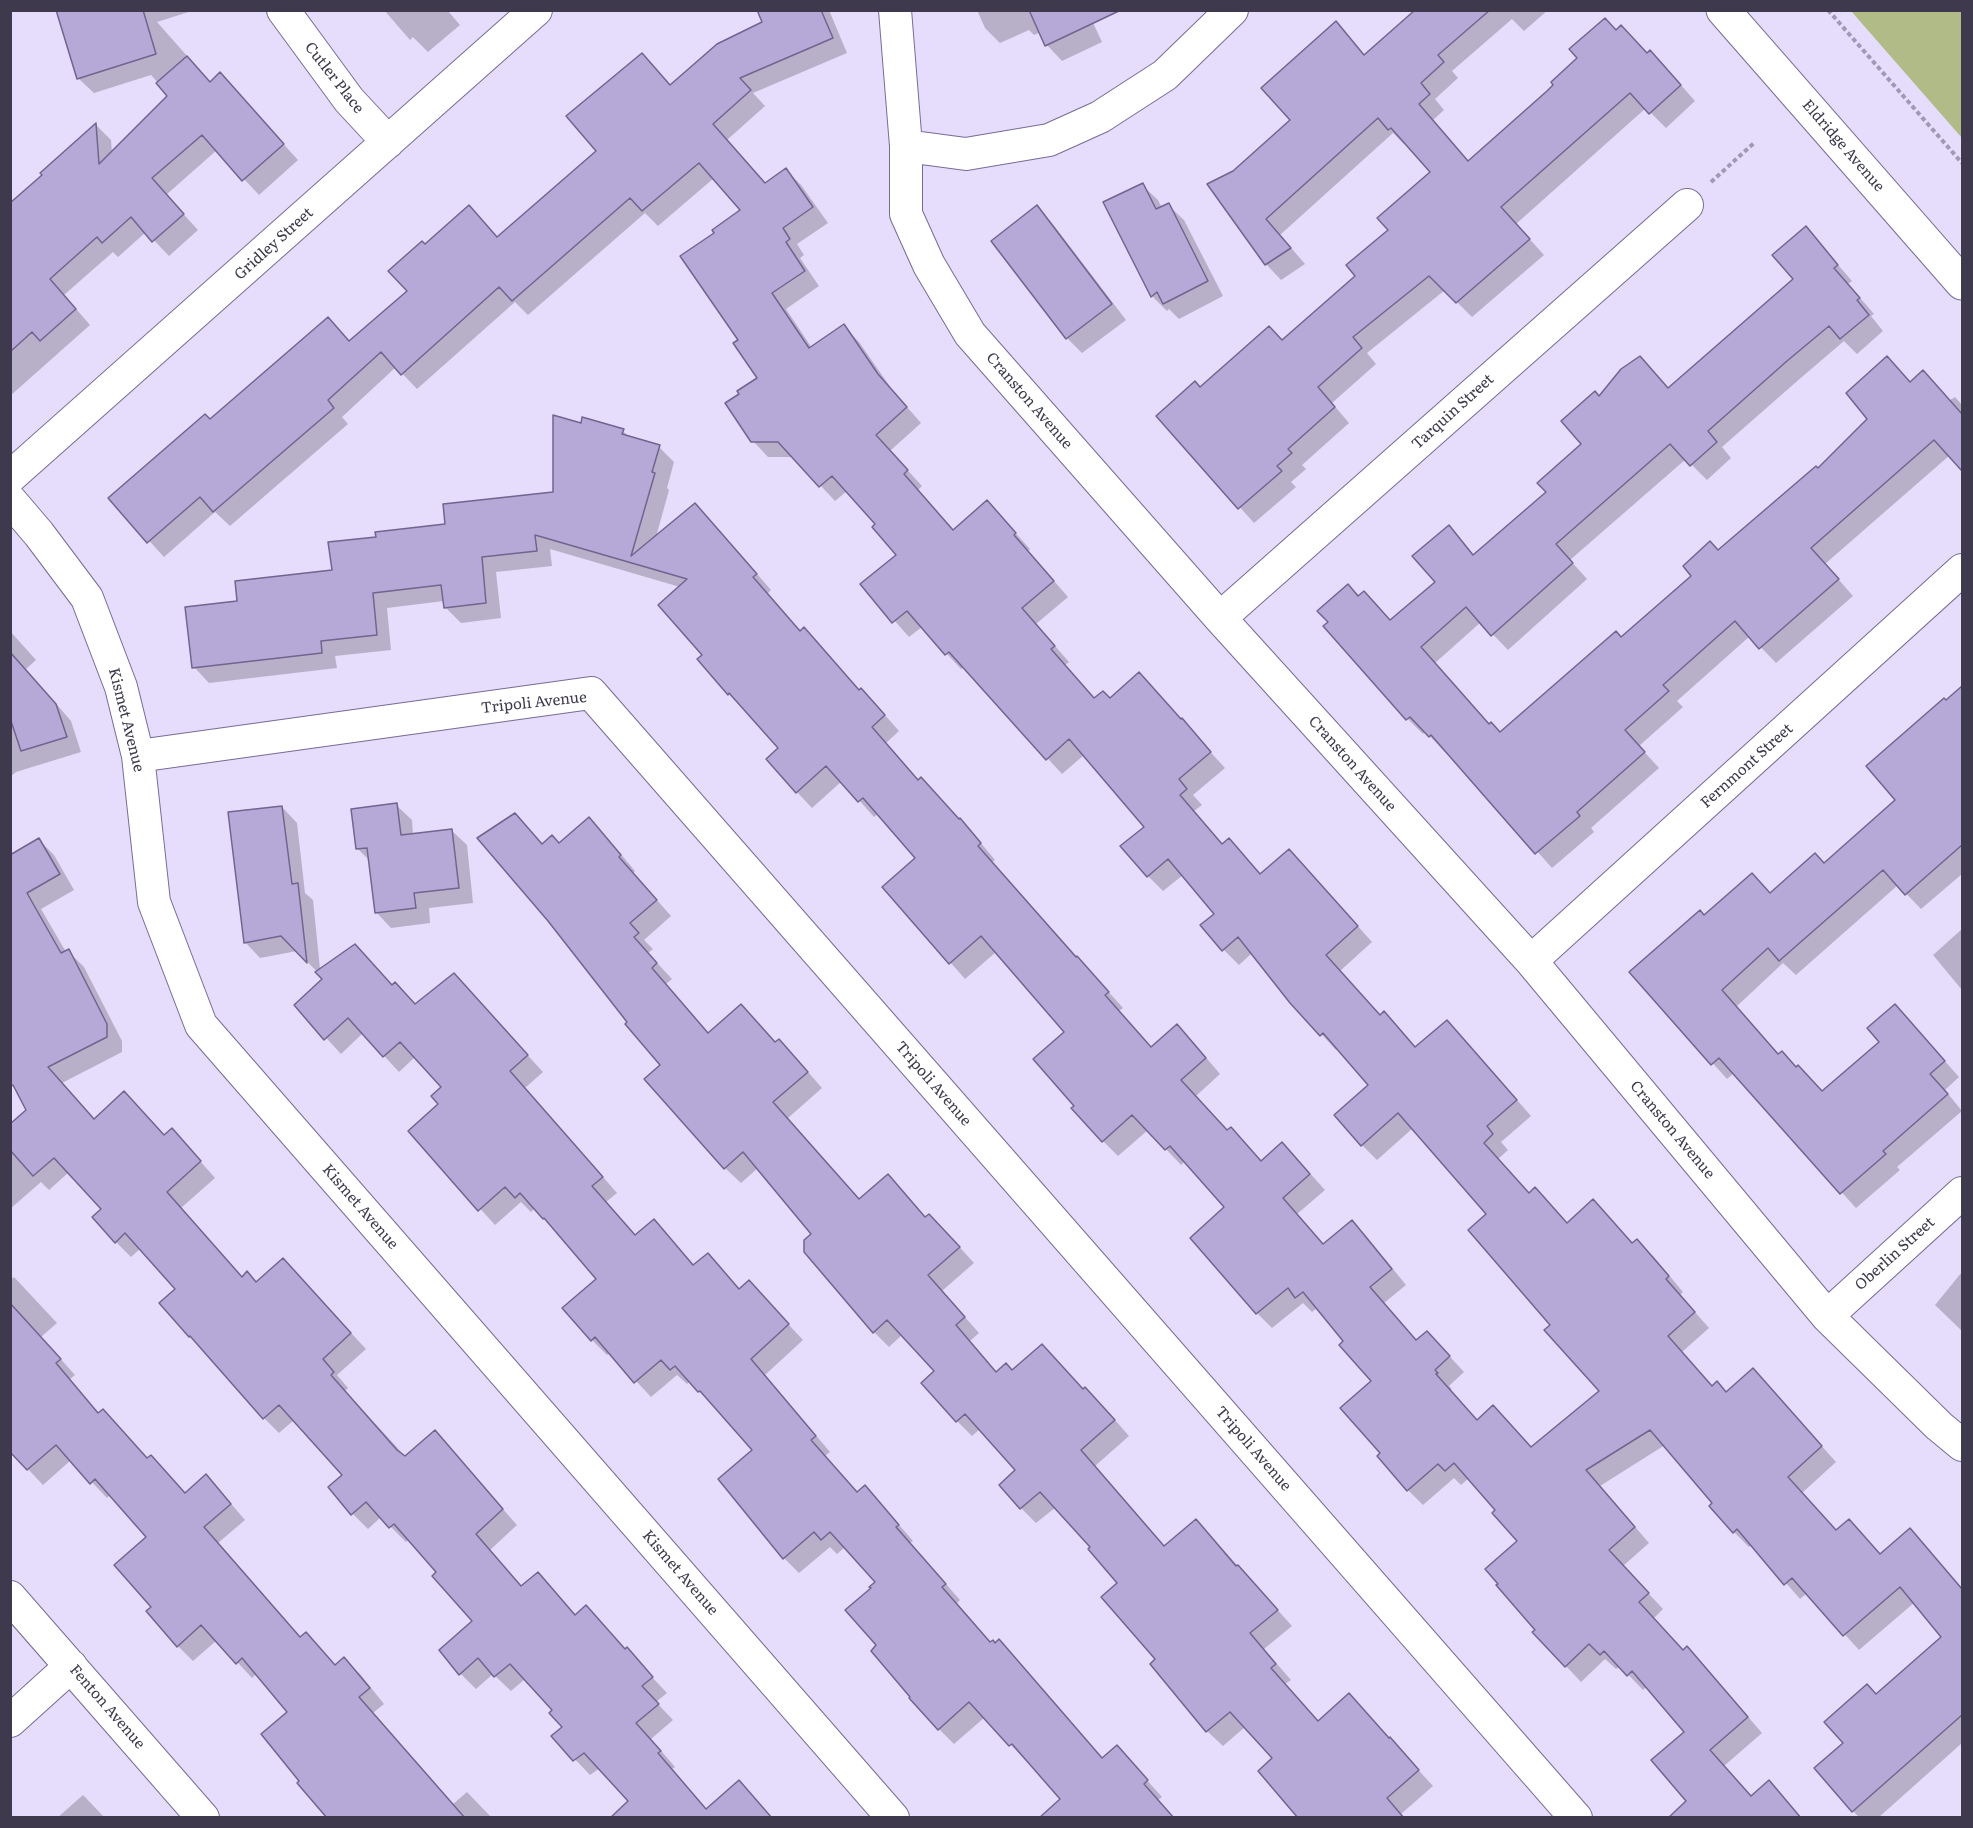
<!DOCTYPE html>
<style>
body{margin:0}
#map{position:relative;width:1973px;height:1828px;overflow:hidden;background:#e5ddfb;font-family:Literata,serif}
canvas{display:block}
.frame{position:absolute;inset:0;border:12px solid #3f394d;pointer-events:none}
</style>
<div id="map">
<canvas width="1973" height="1828"></canvas>
<div class="frame"></div>
</div>
<script>
const ctx = document.querySelector('canvas').getContext('2d');
ctx.lineJoin = 'round';
function fill(path, color) { ctx.fillStyle = color; ctx.fill(path, 'evenodd'); }
const toPath = rows => new Path2D(rows.map(r => 'M' + r).join(''));
function trace(path, color, width, dash) { ctx.strokeStyle = color; ctx.lineWidth = width; ctx.lineCap = dash ? 'butt' : 'round'; ctx.setLineDash(dash || []); ctx.stroke(path); }
function write(font, color, halo, rows, align = 'center') {
  ctx.font = font + ' Literata,serif'; ctx.lineWidth = 5; ctx.setLineDash([]); ctx.textBaseline = 'middle'; ctx.strokeStyle = halo; ctx.fillStyle = color; for (const [text, x, y, turn = 0] of rows) {
    ctx.save(); ctx.translate(x, y); ctx.rotate((+turn || 0) * Math.PI / 180); ctx.textAlign = isNaN(turn) ? turn : align; if (halo) ctx.strokeText(text, 0, 0); ctx.fillText(text, 0, 0); ctx.restore();
  }
}
const green = toPath([
 [1851,11,1962,11,1962,138]
]);
const shadow = toPath([
 [58,10,195,10,157,22,211,83,220,74,298,160,259,195,217,150,166,195,198,230,169,256,146,232,118,257,113,252,64,295,90,325,10,396,10,205,96,125,111,140,112,153,170,96,151,75,94,93,78,78],
 [384,10,449,10,448,11,460,25,428,52,413,37,410,40],
 [759,10,829,10,847,53,753,93,765,106,727,140,766,184,786,170,801,185,828,223,797,244,804,255,800,258,819,286,786,309,812,348,844,326,859,342,893,391,921,423,890,451,922,486,918,490,954,531,987,502,1030,549,1028,551,1068,597,1036,624,1069,662,1065,665,1095,699,1110,700,1139,674,1225,768,1193,795,1202,805,1194,811,1223,845,1229,840,1262,875,1304,866,1372,942,1340,971,1381,1016,1399,1028,1416,1048,1447,1022,1462,1037,1531,1116,1501,1142,1508,1150,1498,1159,1530,1194,1568,1224,1633,1245,1637,1241,1653,1256,1683,1292,1680,1295,1709,1328,1682,1352,1713,1388,1727,1393,1768,1386,1836,1462,1802,1493,1837,1531,1849,1521,1881,1555,1910,1530,1962,1589,1962,1743,1878,1818,1860,1818,1853,1811,1845,1743,1876,1696,1943,1637,1915,1602,1859,1650,1807,1593,1800,1599,1752,1544,1749,1547,1734,1532,1714,1503,1665,1445,1600,1486,1649,1543,1623,1566,1663,1609,1653,1619,1683,1652,1687,1648,1702,1663,1762,1733,1724,1766,1752,1797,1769,1782,1802,1818,1697,1818,1688,1802,1687,1732,1647,1686,1643,1690,1620,1666,1616,1669,1605,1659,1581,1682,1534,1632,1537,1630,1519,1541,1497,1510,1469,1478,1461,1485,1454,1478,1423,1505,1408,1490,1382,1453,1373,1381,1345,1341,1318,1307,1312,1312,1303,1303,1272,1328,1257,1313,1192,1238,1226,1207,1185,1161,1181,1165,1148,1130,1118,1156,1103,1141,1076,1106,1066,1032,996,952,965,979,884,887,918,858,879,813,874,817,842,781,812,808,797,792,780,748,729,694,704,655,680,587,550,549,552,566,496,572,501,618,461,623,445,607,444,601,387,608,391,650,335,656,337,668,209,683,194,667,239,603,333,572,377,538,446,525,554,493,582,425,623,431,631,439,659,447,674,462,667,488,669,490,656,537,695,505,710,520,771,590,768,593,801,632,804,629,819,644,860,691,876,705,899,731,886,743,919,781,975,836,995,860,992,862,1123,1008,1119,1011,1152,1048,1192,1041,1220,1074,1196,1096,1228,1132,1262,1162,1297,1159,1325,1190,1297,1214,1324,1245,1352,1222,1367,1237,1406,1285,1384,1303,1417,1341,1442,1348,1464,1372,1449,1386,1452,1389,1450,1390,1478,1421,1493,1407,1532,1448,1601,1391,1552,1325,1488,1214,1413,1128,1377,1160,1362,1145,1370,1085,1338,1048,1336,1050,1292,1002,1252,953,1239,965,1224,950,1202,926,1217,914,1183,875,1163,891,1148,876,1123,846,1146,827,1084,755,1062,774,964,667,961,669,922,627,909,637,862,584,898,555,877,525,847,491,835,501,794,457,768,457,753,441,759,379,740,340,716,233,742,210,714,178,658,226,645,213,528,315,515,302,417,389,396,367,342,417,348,424,230,526,215,512,164,557,110,498,210,421,328,319,350,342,409,291,425,245,498,239,671,86,764,23],
 [977,10,1087,10,1102,42,1062,61,1047,45,1041,32,1034,35,1029,30,1000,43,985,28],
 [1417,10,1548,10,1524,31,1512,19,1452,71,1458,78,1435,99,1444,110,1433,120,1469,162,1617,31,1665,67,1695,101,1666,128,1646,108,1516,224,1544,255,1472,317,1445,290,1367,353,1376,364,1332,403,1349,423,1302,465,1306,469,1291,482,1296,487,1254,523,1158,416,1283,341,1358,277,1432,172,1406,143,1404,144,1393,133,1280,235,1305,264,1281,280,1266,264,1234,172,1292,120,1336,23,1365,56],
 [1142,185,1158,200,1162,208,1168,205,1184,220,1223,296,1179,319,1169,309,1167,311,1152,296],
 [1037,207,1052,223,1126,320,1082,353,1067,338],
 [1806,228,1852,281,1848,284,1874,314,1871,316,1883,331,1857,354,1844,341,1803,376,1722,447,1731,458,1707,480,1686,459,1570,560,1587,579,1508,650,1481,622,1435,663,1490,725,1501,733,1621,638,1719,552,1818,470,1923,372,1950,400,1955,397,1962,405,1962,468,1950,455,1825,564,1853,596,1776,663,1750,636,1677,701,1683,707,1639,746,1659,768,1591,828,1594,832,1552,868,1447,750,1445,752,1425,731,1423,734,1408,719,1326,626,1330,622,1348,586,1391,622,1437,582,1449,527,1475,556,1548,492,1583,444,1599,398,1669,389,1795,279],
 [10,631,36,660,26,669,71,721,81,752,16,772,10,777],
 [1962,688,1962,874,1921,909,1898,885,1796,975,1783,963,1736,1007,1779,1055,1822,1092,1910,1022,1959,1077,1945,1090,1962,1111,1897,1167,1900,1170,1856,1208,1734,1073,1727,1079,1631,972,1704,917,1771,894,1824,864,1898,800,1946,702],
 [396,805,412,820,413,835,451,830,467,845,473,903,429,908,430,923,391,928,376,912,370,861,358,849],
 [282,807,297,823,305,893,313,900,320,969,370,961,393,986,416,1006,454,975,543,1072,525,1088,617,1193,606,1202,636,1236,669,1237,695,1266,708,1255,740,1290,764,1298,803,1340,765,1375,830,1452,825,1456,858,1494,880,1503,913,1541,910,1543,960,1600,957,1603,991,1643,1103,1760,1117,1747,1162,1797,1158,1800,1062,1800,1027,1759,1025,1760,985,1717,954,1744,939,1729,878,1645,873,1588,877,1582,845,1547,837,1554,830,1547,799,1573,784,1558,754,1450,690,1381,687,1384,677,1375,651,1397,610,1353,607,1355,592,1340,565,1308,599,1279,559,1234,535,1208,531,1212,521,1202,495,1225,410,1131,440,1104,443,1087,415,1057,399,1072,363,1033,341,1054,296,1005,324,979,297,951,260,958,245,942],
 [515,815,543,845,559,844,589,819,604,834,635,871,633,873,671,916,644,940,653,949,648,953,672,979,666,984,709,1034,776,1043,779,1041,794,1056,822,1088,788,1118,860,1200,888,1177,926,1218,945,1231,974,1263,942,1291,979,1333,970,1341,997,1373,1012,1372,1084,1391,1101,1404,1129,1436,1095,1466,1165,1548,1211,1536,1292,1626,1264,1649,1291,1680,1285,1684,1319,1723,1390,1739,1433,1786,1401,1814,1404,1818,1300,1818,1274,1759,1245,1727,1223,1746,1207,1731,1157,1659,1119,1583,1092,1547,1056,1507,1036,1523,1021,1508,1018,1471,980,1429,972,1436,957,1421,936,1371,903,1334,889,1347,874,1332,806,1251,813,1234,758,1168,741,1183,725,1168,662,1065,629,1022],
 [39,840,54,855,74,890,41,909,66,952,68,951,84,967,122,1041,122,1052,62,1083,95,1120,165,1137,172,1130,187,1146,215,1178,181,1208,243,1278,323,1303,366,1349,337,1375,348,1388,345,1391,406,1457,435,1432,517,1525,490,1550,522,1587,538,1574,576,1616,586,1607,667,1693,656,1702,673,1720,651,1739,675,1767,672,1769,707,1810,739,1782,772,1818,639,1818,630,1802,600,1768,590,1775,553,1736,564,1727,554,1711,525,1679,511,1691,493,1674,476,1689,461,1674,474,1622,438,1573,409,1539,406,1542,381,1517,368,1529,353,1514,344,1475,294,1420,279,1433,264,1418,190,1336,177,1289,141,1248,131,1257,116,1242,103,1209,69,1172,49,1190,41,1182,10,1209,10,1126,28,1110,10,856],
 [1962,929,1962,990,1933,955],
 [1962,1272,1962,1331,1935,1305],
 [14,1277,57,1323,41,1337,75,1375,70,1379,99,1414,103,1411,148,1459,151,1457,186,1494,206,1476,221,1492,245,1520,218,1543,301,1638,336,1666,344,1659,360,1674,384,1704,373,1713,453,1804,467,1792,492,1818,329,1818,302,1781,289,1713,257,1673,252,1678,217,1640,193,1661,178,1646,153,1607,148,1537,111,1494,107,1498,71,1460,43,1485,10,1450,10,1280],
 [83,1795,105,1818,57,1818]
]);
const building = toPath([
 [56,10,143,10,156,54,77,79,56,10],
 [757,10,821,10,833,38,740,78,751,90,713,124,765,183,786,168,813,207,783,228,790,239,786,242,805,271,772,293,809,348,844,324,878,374,907,407,876,435,908,470,904,474,953,530,987,500,1016,533,1014,535,1054,581,1022,608,1055,646,1051,649,1094,698,1103,691,1110,698,1139,672,1181,719,1182,718,1211,752,1179,779,1187,789,1180,795,1222,844,1229,838,1260,874,1289,849,1358,926,1326,955,1380,1015,1384,1011,1415,1047,1447,1020,1517,1100,1487,1126,1493,1134,1484,1143,1529,1193,1535,1187,1567,1223,1593,1199,1632,1243,1637,1239,1669,1276,1666,1279,1695,1312,1668,1336,1712,1386,1717,1381,1726,1392,1753,1368,1822,1446,1788,1477,1836,1530,1849,1519,1880,1554,1910,1528,1962,1589,1962,1715,1852,1812,1814,1768,1843,1743,1824,1722,1867,1684,1876,1694,1941,1637,1900,1587,1843,1636,1792,1578,1784,1585,1737,1529,1733,1533,1709,1506,1712,1503,1650,1430,1586,1470,1635,1527,1609,1550,1649,1593,1639,1602,1683,1650,1687,1646,1748,1717,1710,1750,1751,1796,1769,1780,1801,1818,1668,1818,1686,1801,1651,1760,1684,1732,1632,1671,1627,1676,1604,1651,1600,1655,1589,1644,1565,1667,1532,1632,1535,1630,1496,1585,1498,1584,1485,1569,1517,1541,1492,1513,1495,1510,1454,1463,1445,1471,1438,1464,1407,1491,1377,1456,1380,1453,1340,1408,1371,1381,1339,1345,1343,1341,1303,1292,1295,1298,1288,1288,1256,1314,1190,1238,1224,1207,1170,1146,1165,1150,1132,1115,1102,1142,1071,1108,1074,1106,1033,1059,1064,1032,981,936,949,964,882,887,915,858,863,798,858,802,826,766,796,793,766,759,778,748,729,693,728,695,697,659,702,655,658,605,687,579,535,535,537,551,482,557,486,603,444,608,441,585,373,593,377,635,321,641,322,653,192,668,185,607,237,601,235,581,332,570,328,542,376,537,375,532,445,524,443,504,553,492,553,415,581,423,582,417,624,429,622,434,660,445,652,472,655,473,631,556,695,503,757,574,753,577,800,631,804,627,859,690,861,688,885,715,872,727,918,780,921,777,959,819,960,818,981,843,978,846,1076,957,1077,956,1109,992,1105,995,1151,1047,1177,1024,1206,1058,1181,1080,1227,1130,1231,1127,1261,1161,1282,1142,1310,1174,1283,1198,1323,1244,1352,1220,1392,1269,1370,1287,1416,1340,1427,1331,1450,1356,1435,1370,1438,1373,1436,1374,1477,1420,1493,1405,1531,1447,1599,1391,1544,1330,1550,1325,1468,1230,1486,1214,1398,1113,1361,1146,1334,1115,1368,1085,1323,1033,1320,1036,1290,1003,1238,937,1222,951,1200,925,1214,914,1168,859,1147,877,1120,846,1144,827,1069,739,1046,760,949,652,945,655,907,611,892,623,860,584,896,555,872,527,875,524,832,476,819,487,778,442,751,442,725,403,739,394,737,391,757,378,733,343,738,340,680,256,714,233,712,230,740,210,699,163,642,211,630,198,512,301,499,287,401,375,381,352,328,400,334,408,213,512,200,497,147,543,108,498,205,414,210,419,328,317,349,341,407,291,388,271,422,241,425,244,469,205,497,237,596,151,566,116,642,53,670,85,717,44,762,22,757,10],
 [1029,10,1121,10,1045,46,1029,10],
 [1415,10,1490,10,1438,55,1444,62,1421,83,1430,94,1419,104,1468,161,1547,91,1553,85,1551,82,1577,58,1569,49,1605,18,1616,30,1621,25,1647,53,1650,50,1681,85,1649,114,1630,93,1501,207,1530,239,1456,303,1429,276,1353,337,1362,348,1318,387,1335,407,1288,449,1292,453,1277,466,1282,471,1238,509,1156,416,1195,381,1200,387,1269,326,1282,340,1355,276,1346,265,1388,230,1377,218,1430,172,1391,128,1388,130,1378,118,1266,219,1291,248,1265,265,1207,184,1233,171,1290,120,1261,88,1336,21,1364,55,1415,10],
 [187,56,210,82,220,72,284,144,242,181,202,135,152,178,184,214,152,242,131,217,102,243,97,237,50,279,76,309,40,341,32,332,10,352,10,203,42,175,40,173,96,123,99,164,167,96,156,83,187,56],
 [1143,183,1156,209,1169,203,1208,281,1163,304,1157,292,1151,297,1103,202,1143,183],
 [1037,205,1112,304,1066,339,991,241,1037,205],
 [1806,226,1838,265,1834,268,1860,298,1857,300,1869,315,1840,339,1829,326,1787,361,1708,431,1717,442,1690,466,1670,444,1556,544,1573,563,1491,636,1466,607,1421,647,1489,724,1491,722,1500,732,1616,631,1621,637,1691,576,1683,566,1710,541,1718,550,1816,466,1818,468,1867,419,1846,393,1887,356,1910,382,1923,370,1962,414,1962,471,1934,440,1811,548,1839,579,1759,649,1735,621,1663,685,1669,691,1625,730,1645,752,1577,812,1580,816,1535,854,1431,735,1429,737,1410,717,1406,720,1323,626,1328,622,1317,611,1348,584,1358,596,1364,591,1390,620,1435,582,1412,556,1449,525,1473,555,1546,492,1537,483,1581,444,1561,421,1595,391,1599,396,1621,369,1640,356,1668,388,1793,279,1772,255,1806,226],
 [10,652,56,704,67,737,21,751,10,718,10,652],
 [1962,686,1962,845,1905,895,1883,870,1779,961,1768,948,1722,990,1778,1054,1782,1051,1796,1067,1798,1065,1822,1091,1879,1042,1867,1028,1895,1004,1945,1061,1930,1074,1948,1094,1883,1151,1886,1154,1840,1194,1719,1058,1711,1065,1629,972,1700,910,1704,915,1752,873,1770,893,1815,853,1824,863,1895,800,1866,766,1944,698,1946,700,1962,686],
 [397,803,401,835,452,829,459,888,414,893,416,908,375,913,367,848,356,849,351,809,397,803],
 [282,806,292,884,298,883,307,963,281,936,244,943,228,812,282,806],
 [515,813,542,844,552,835,559,843,589,817,621,855,619,857,657,900,630,923,639,933,634,937,657,963,652,968,708,1033,741,1004,775,1042,779,1039,808,1072,773,1102,859,1199,888,1174,925,1217,929,1214,960,1247,928,1275,965,1317,956,1325,996,1372,1006,1363,1012,1370,1042,1344,1083,1389,1085,1387,1115,1420,1081,1450,1164,1546,1196,1519,1236,1566,1238,1565,1278,1610,1250,1633,1276,1664,1271,1668,1318,1721,1349,1693,1389,1738,1390,1737,1419,1770,1387,1798,1404,1818,1298,1818,1258,1771,1272,1758,1230,1712,1206,1732,1150,1664,1155,1659,1101,1597,1117,1583,1088,1549,1090,1547,1040,1492,1020,1509,999,1485,1015,1470,965,1414,956,1422,921,1383,934,1371,887,1320,873,1333,804,1252,804,1240,811,1234,743,1152,724,1169,644,1079,660,1065,625,1024,627,1022,548,921,477,838,515,813],
 [39,838,60,874,27,893,61,953,69,949,107,1024,107,1037,48,1067,94,1119,124,1091,164,1135,172,1128,201,1161,167,1192,242,1277,247,1271,256,1282,283,1258,351,1333,323,1359,334,1372,331,1375,397,1450,405,1456,435,1430,503,1509,476,1534,521,1586,538,1572,575,1615,586,1605,625,1649,627,1647,653,1677,642,1686,659,1704,636,1723,661,1751,658,1753,706,1809,739,1780,772,1818,610,1818,628,1801,584,1753,573,1761,551,1736,562,1727,549,1713,552,1710,510,1664,494,1677,478,1658,459,1675,439,1650,472,1621,432,1576,436,1572,394,1524,389,1528,366,1502,351,1515,328,1487,342,1475,279,1405,263,1419,190,1336,189,1337,159,1303,175,1289,125,1233,115,1243,92,1217,101,1209,54,1158,33,1176,10,1150,10,1124,26,1110,13,1085,10,1087,10,855,39,838],
 [355,944,392,985,395,982,415,1004,454,973,528,1055,510,1071,603,1177,592,1186,635,1235,654,1219,693,1265,708,1253,739,1289,749,1280,789,1324,751,1359,816,1436,811,1440,857,1492,865,1485,899,1525,896,1527,946,1584,942,1587,990,1642,993,1640,995,1643,999,1639,1102,1758,1117,1745,1148,1780,1144,1784,1174,1818,1039,1818,1060,1799,1012,1744,1009,1746,969,1702,938,1730,909,1698,910,1697,871,1651,876,1645,845,1610,871,1588,869,1587,875,1582,830,1532,821,1540,814,1532,783,1559,718,1479,752,1450,700,1391,698,1392,675,1366,670,1370,661,1360,634,1383,595,1337,591,1341,562,1308,596,1279,544,1218,543,1219,520,1193,515,1198,505,1187,478,1211,408,1131,438,1104,431,1096,441,1087,400,1042,383,1057,348,1018,324,1040,294,1005,322,979,315,972,355,944],
 [10,1303,61,1359,56,1363,98,1413,103,1409,147,1458,151,1455,185,1493,206,1474,231,1504,204,1527,300,1637,306,1632,335,1665,344,1657,370,1688,359,1697,465,1818,327,1818,297,1783,299,1781,261,1734,287,1712,242,1658,236,1664,201,1625,177,1647,146,1611,151,1607,114,1565,146,1537,95,1479,90,1484,56,1445,27,1470,10,1452,10,1303]
]);
const path = toPath([
 [1828,10,1962,163],
 [1711,182,1754,143]
]);
const street = toPath([
 [283,10,349,100,388,142],
 [895,10,906,146,906,214,929,265,970,334,1220,618,1531,961,1827,1316,1939,1426,1962,1445],
 [906,146,966,154,1049,140,1100,117,1165,75,1232,10],
 [10,477,536,10],
 [10,500,39,534,87,598,121,687,138,756,154,902,201,1025,893,1818],
 [1220,618,1687,205],
 [138,756,591,693,1576,1818],
 [1531,961,1962,570],
 [1827,1316,1962,1193],
 [10,1597,203,1818],
 [10,1721,71,1666]
]);
const secondary = toPath([
 [1723,10,1962,283]
]);
const streetNames = [
 ["Cutler Place",334,78,52],
 ["Eldridge Avenue",1843,146,49],
 ["Gridley Street",274,244,-42],
 ["Cranston Avenue",1029,401,49],
 ["Tarquin Street",1453,412,-42],
 ["Tripoli Avenue",534,703,-6],
 ["Kismet Avenue",126,720,76],
 ["Cranston Avenue",1352,764,48],
 ["Fernmont Street",1747,766,-42],
 ["Tripoli Avenue",933,1084,49],
 ["Cranston Avenue",1672,1130,50],
 ["Kismet Avenue",360,1207,49],
 ["Oberlin Street",1895,1254,-42],
 ["Tripoli Avenue",1253,1449,49],
 ["Kismet Avenue",680,1573,49],
 ["Fenton Avenue",107,1707,49]
];
fill(green, '#b0bb88');
fill(shadow, '#0003');
fill(building, '#b6a9d8');
trace(building, '#71648f', 1.5);
trace(street, '#786b97', 34);
trace(secondary, '#786b97', 35);
trace(path, '#a099b3', 4, [4.5, 3]);
trace(street, '#fff', 32);
trace(secondary, '#fff', 33);
write('15px', '#3f394d', '#fff', streetNames);
</script>
